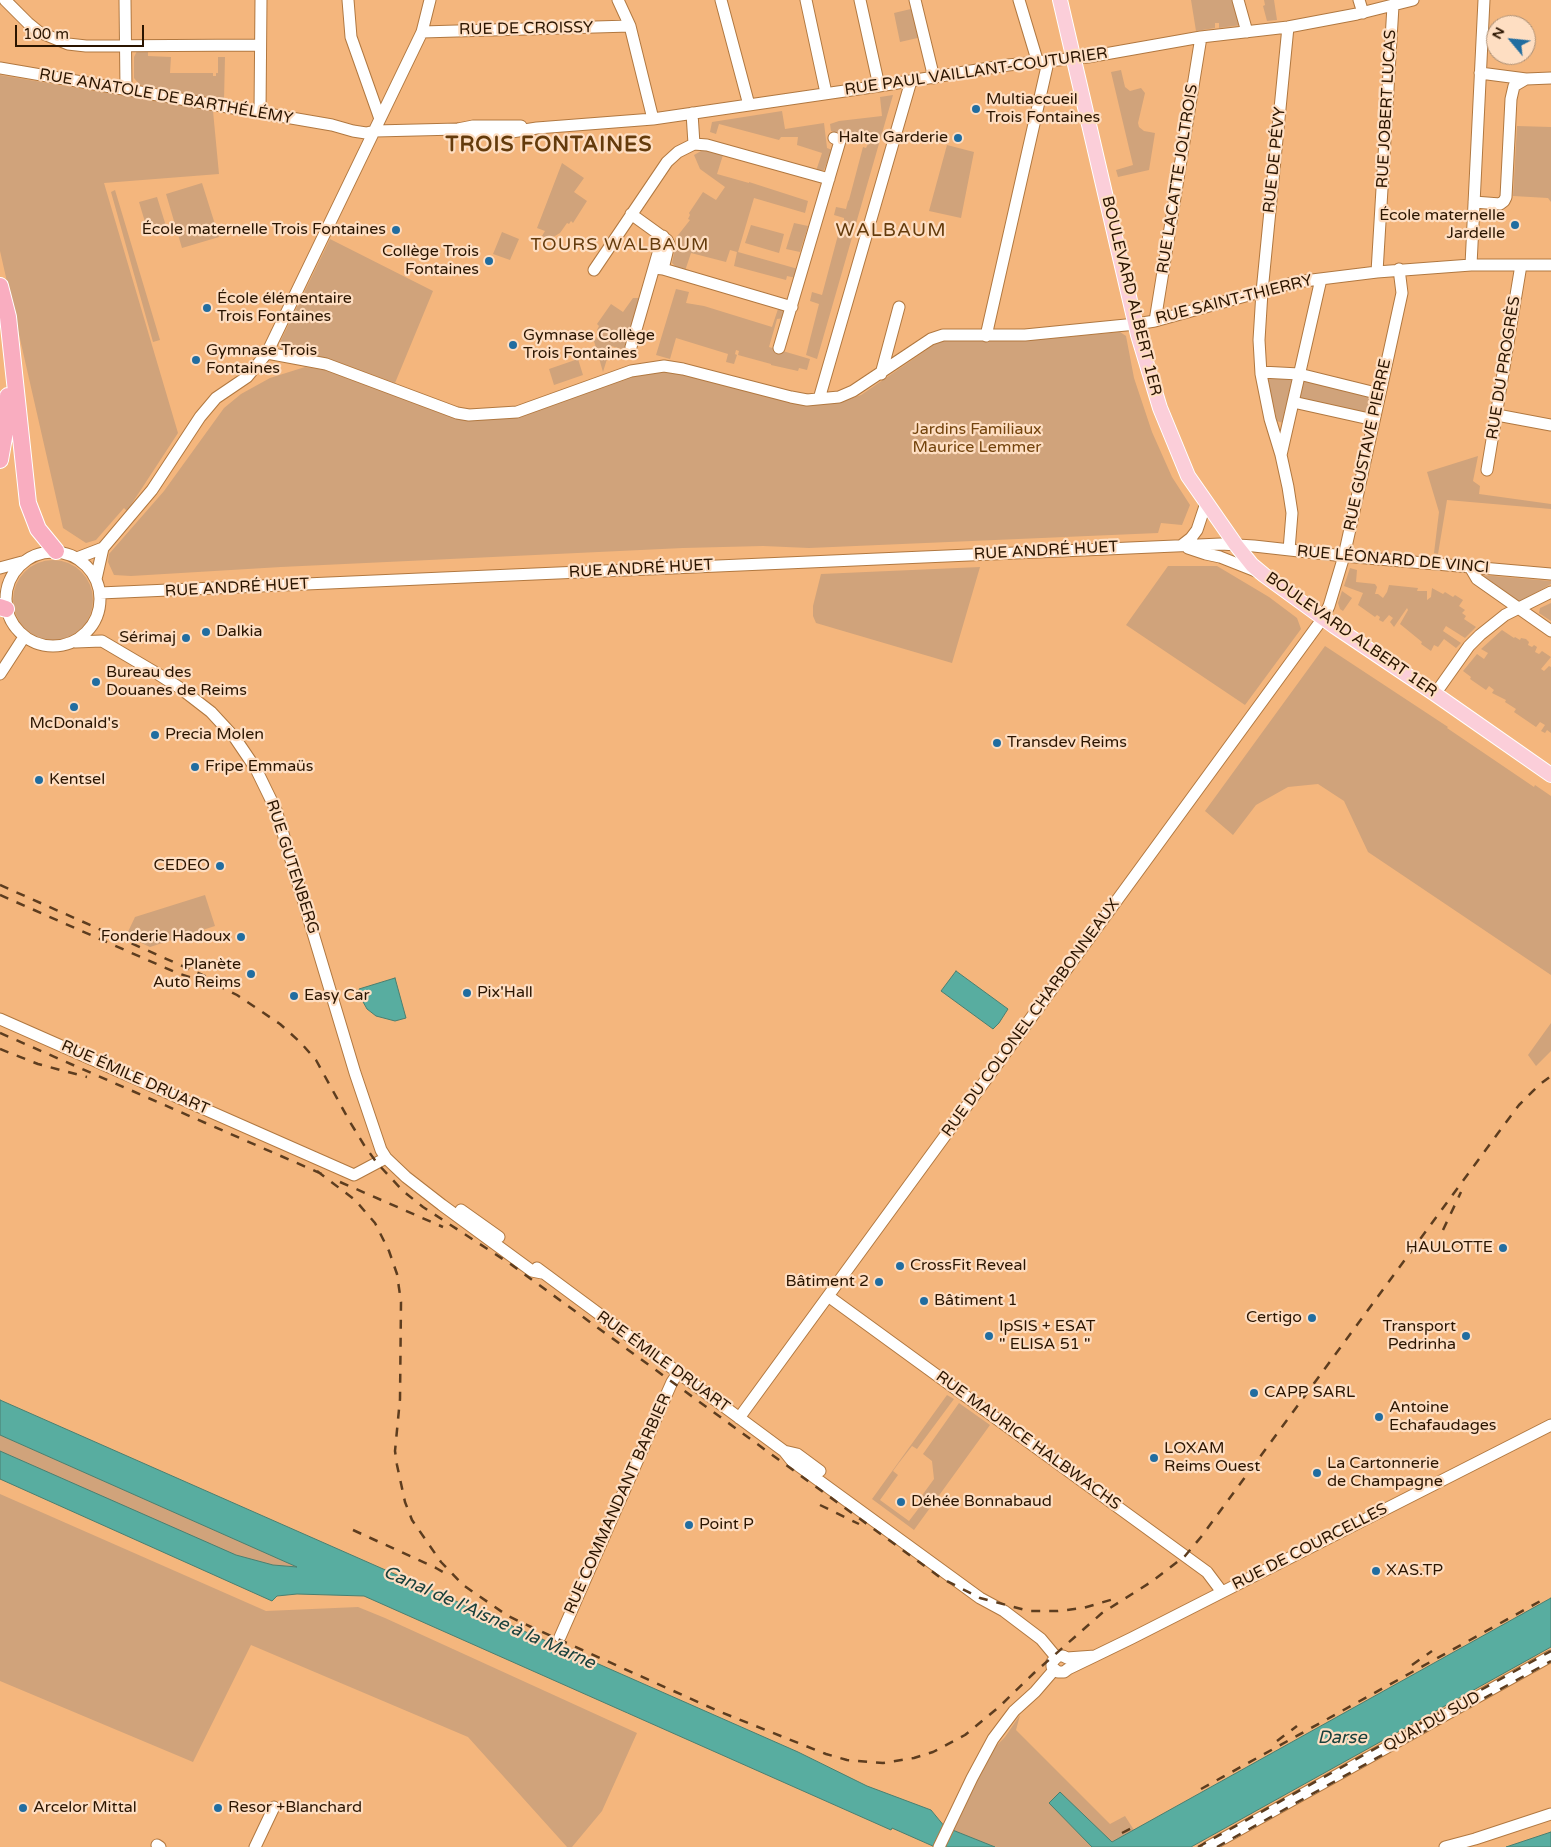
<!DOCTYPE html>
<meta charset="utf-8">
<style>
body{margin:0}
#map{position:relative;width:1551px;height:1847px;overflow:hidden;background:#f4b67d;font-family:"Varela Round",sans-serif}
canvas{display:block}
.north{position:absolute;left:1486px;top:15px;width:50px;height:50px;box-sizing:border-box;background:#fedec2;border:1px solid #aa8e74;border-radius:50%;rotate:298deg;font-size:14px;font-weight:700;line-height:20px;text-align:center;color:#2b1500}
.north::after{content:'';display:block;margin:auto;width:18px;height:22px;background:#216da0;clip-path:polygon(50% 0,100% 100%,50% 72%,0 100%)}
.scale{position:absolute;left:15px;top:25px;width:129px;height:22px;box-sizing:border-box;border:2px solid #2b1500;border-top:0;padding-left:6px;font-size:15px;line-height:18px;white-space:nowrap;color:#2b1500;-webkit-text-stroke:4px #fedec2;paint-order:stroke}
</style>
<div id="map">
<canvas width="1551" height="1847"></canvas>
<div class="north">N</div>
<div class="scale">100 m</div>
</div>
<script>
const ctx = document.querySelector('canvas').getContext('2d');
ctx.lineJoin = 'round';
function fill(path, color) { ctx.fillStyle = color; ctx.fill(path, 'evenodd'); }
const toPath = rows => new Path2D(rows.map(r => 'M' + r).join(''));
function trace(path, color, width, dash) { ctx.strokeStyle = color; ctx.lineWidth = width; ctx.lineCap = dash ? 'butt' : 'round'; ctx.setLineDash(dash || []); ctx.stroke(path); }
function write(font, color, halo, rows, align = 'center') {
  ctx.font = font + ' "Varela Round",sans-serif'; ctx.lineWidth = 4.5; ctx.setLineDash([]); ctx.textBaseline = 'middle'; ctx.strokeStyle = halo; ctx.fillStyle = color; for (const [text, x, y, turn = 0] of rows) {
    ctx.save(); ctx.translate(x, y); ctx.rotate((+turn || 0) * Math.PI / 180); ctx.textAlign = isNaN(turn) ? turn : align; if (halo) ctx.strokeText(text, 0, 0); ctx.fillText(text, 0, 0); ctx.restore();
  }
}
const green = toPath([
 [1191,0,1234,0,1241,25,1219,28,1219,23,1215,23,1215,28,1196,31],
 [1264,0,1274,0,1277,20,1267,21,1263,6,1265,5],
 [915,8,922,37,900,42,894,13],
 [137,51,148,51,148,56,171,57,170,73,213,73,213,76,216,76,216,73,218,73,218,57,225,57,224,100,140,85,134,78,134,57],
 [1121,70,1125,87,1130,91,1141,88,1145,93,1138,123,1139,127,1144,131,1155,133,1149,170,1118,177,1116,170,1133,165,1111,72],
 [0,75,213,111,219,174,104,183,178,433,127,511,124,508,96,540,86,543,63,528,0,251],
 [893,95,817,359,806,355,819,304,810,301,812,292,822,295,838,235,840,235,842,227,846,228,848,222,844,220,844,218,834,215,836,207,846,209,848,201,849,200,863,147,866,148,868,144,865,141,831,131,830,124,839,121,882,116,880,97],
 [782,111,785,129,824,123,827,148,832,150,824,170,816,171,822,153,797,145,798,137,781,137,779,140,719,124,716,134,710,132,712,122],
 [1517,126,1551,127,1551,202,1548,198,1513,196],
 [947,145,974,152,961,218,929,211],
 [701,151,712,151,723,155,717,174,749,183,749,182,808,201,805,213,754,198,738,252,798,269,796,278,787,276,786,280,734,266,737,252,730,250,726,262,691,253,685,271,676,267,672,263,676,243,675,239,690,220,688,219,690,215,689,213,703,192,716,200,725,187,700,169,694,155],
 [562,163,584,178,574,192,587,201,573,223,571,221,569,224,567,223,560,233,550,239,542,236,545,231,537,228],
 [202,183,219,237,182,248,166,194],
 [115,190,160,340,153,342,111,192],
 [157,197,166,226,148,232,139,202],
 [794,223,808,226,800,252,786,249],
 [751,225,784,234,779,253,745,243],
 [502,232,519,239,510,260,493,254],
 [330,239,433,291,395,383,329,359,280,349,279,344],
 [676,289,689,292,686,303,704,306,772,327,778,309,781,308,785,313,785,318,777,319,769,347,810,359,807,370,799,368,798,371,771,365,771,364,738,355,739,351,736,350,735,354,737,355,734,364,726,362,728,354,676,338,670,359,656,355],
 [633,298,643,298,628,347,625,350,611,346,603,372,594,341,600,333,597,330,599,326,597,324,611,304,623,312],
 [1120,332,1126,336,1134,378,1152,432,1172,477,1190,505,1182,525,1161,523,1158,533,809,548,763,546,683,548,281,567,131,576,114,575,108,562,109,554,164,491,224,408,241,394,270,378,305,367,326,370,469,421,531,411,623,377,669,370,841,402,861,395,941,340,955,338,1046,339],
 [578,359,583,375,554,385,549,369],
 [1270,376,1295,377,1283,423,1277,421,1268,381],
 [1303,379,1375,396,1372,414,1299,400],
 [1478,456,1473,481,1480,486,1479,494,1551,504,1551,509,1447,500,1438,554,1434,553,1439,512,1427,472],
 '13 600a40 40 0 1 1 80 0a40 40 0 1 1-80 0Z',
 [1168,566,1217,566,1269,597,1297,618,1301,629,1245,705,1126,625],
 [980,567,952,663,816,623,813,616,813,606,821,574],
 [1350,568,1357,570,1356,582,1375,584,1377,587,1375,594,1378,594,1383,598,1387,592,1389,585,1418,588,1417,591,1427,591,1427,600,1431,597,1432,588,1443,594,1445,592,1453,597,1455,595,1463,600,1459,606,1465,610,1462,613,1466,616,1464,619,1476,627,1465,638,1446,626,1443,631,1461,643,1456,648,1444,639,1438,647,1434,645,1431,651,1421,644,1422,642,1400,624,1408,610,1407,608,1394,627,1390,622,1393,618,1389,615,1383,622,1379,620,1380,617,1377,615,1375,617,1358,605,1363,593,1344,586],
 [1482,575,1551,581,1551,584,1518,603],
 [1342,591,1352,598,1343,611,1340,609,1338,603],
 [1551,603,1551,621,1539,613,1540,608],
 [1502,630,1514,638,1515,637,1520,640,1521,638,1526,639,1529,642,1528,645,1532,647,1534,645,1537,647,1535,652,1539,654,1542,651,1551,657,1541,669,1544,671,1549,666,1551,667,1551,733,1547,730,1545,733,1541,731,1545,725,1540,722,1536,727,1514,712,1516,709,1505,702,1506,700,1492,693,1494,690,1489,686,1486,690,1470,679,1471,677,1463,671,1477,654,1484,659,1488,653,1481,649],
 [1325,646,1448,727,1447,728,1534,787,1535,785,1551,796,1551,975,1368,852,1344,801,1318,784,1288,787,1256,805,1233,835,1205,811],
 [205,895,215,926,150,947,126,936,135,917],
 [1551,1023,1551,1051,1536,1066,1528,1055],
 [947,1395,954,1399,917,1449,912,1446,898,1464,893,1471,898,1475,880,1500,909,1521,922,1504,918,1501,934,1479,932,1461,923,1454,959,1403,990,1425,914,1530,872,1499],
 [0,1435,298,1567,280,1566,261,1563,227,1552,0,1451],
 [0,1494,266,1611,358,1607,385,1618,637,1733,602,1811,572,1847,567,1847,468,1737,251,1645,193,1762,0,1681],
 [1020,1715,1016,1730,1110,1824,1125,1816,1134,1830,1112,1842,1049,1803,1092,1847,995,1847,952,1830,968,1793,996,1746,1005,1737]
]);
const water = toPath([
 [956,971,1008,1009,999,1023,993,1029,941,991,956,971],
 [395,978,406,1018,395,1021,376,1016,367,1009,362,1000,359,989,395,978],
 [0,1400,798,1752,867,1786,931,1810,945,1827,995,1847,935,1847,892,1828,891,1830,364,1596,297,1594,277,1596,272,1601,0,1479,0,1451,236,1555,273,1565,297,1567,0,1435,0,1400],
 [1551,1598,1551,1647,1191,1847,1092,1847,1049,1803,1060,1792,1112,1842,1551,1598],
 [1551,1832,1551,1847,1506,1847,1551,1832]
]);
const minor = toPath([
 [5,0,28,23,39,32,68,44,86,46,260,45],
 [125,0,126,90],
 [348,0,351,37,380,119],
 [618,0,630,26,653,119],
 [721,0,749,105],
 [806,0,826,93],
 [860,0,879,86],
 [915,0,934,78],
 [1019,0,1038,63],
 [1238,0,1247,32],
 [1359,0,1363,13],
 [1288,27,1262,292,1259,340,1261,374,1270,419,1281,455,1288,487,1292,513,1289,550],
 [422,32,630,26],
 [0,68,332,125,353,131,366,133,375,131,458,129,473,126,521,126],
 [1480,73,1526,79],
 [260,112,261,0],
 [458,129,474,134,499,134,537,128,653,119,879,86,1008,65,1088,57,1201,37,1288,27,1357,14,1413,0],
 [694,144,707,145,829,179],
 [1474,202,1500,204,1504,201,1506,197,1511,99,1514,86,1526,79,1551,78],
 [631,214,667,240,669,244,663,269],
 [1471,265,1484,0],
 [654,268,663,269,792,307],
 [594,270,667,162,678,152,694,144,692,113],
 [1377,272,1393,6],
 [1155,321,1201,37],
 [986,336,1048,62],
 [631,347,663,236],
 [779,348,840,141,834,138],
 [267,353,326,364,457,413,469,415,517,412,631,371,664,366,683,369,791,397,807,400,839,397,853,391,931,339,943,335,1025,335,1136,324,1155,321,1296,282,1377,272,1471,265,1551,265],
 [1261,372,1299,374,1380,394],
 [881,374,899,307],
 [819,399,911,81],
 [1293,402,1374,420],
 [1497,415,1551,425],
 [1281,455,1321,279],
 [1487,470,1521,265],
 [1182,545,1191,538,1197,530,1206,503],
 [1188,548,1206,554,1220,557,1258,572],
 '6 599a47 47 0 1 1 94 0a47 47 0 1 1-94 0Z',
 [77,558,103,548],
 [1470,567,1477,579,1551,631],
 [0,568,22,562],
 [96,579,103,548,152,490,200,417,216,398,247,377,267,353,422,32,430,0],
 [100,593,1221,544,1254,546,1344,556,1551,574],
 [75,642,102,641,158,674,180,688,211,712,235,738,256,769,276,810,355,1073,381,1150,386,1158,406,1177,442,1205,532,1271,542,1273],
 [0,674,24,637],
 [1435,694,1469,646,1480,635,1505,615,1551,592],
 [0,1019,354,1175,386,1158],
 [461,1210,499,1237],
 [537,1268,784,1451,792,1461,980,1598,1004,1611,1041,1639,1056,1657],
 [828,1296,1207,1572,1222,1592],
 [739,1418,1323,618,1329,606,1344,556,1380,394,1402,293,1399,269],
 [784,1451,797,1454,820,1471],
 [560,1637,672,1382,678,1373],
 [1095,1656,1067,1658,1063,1656,1058,1656,1052,1662,1052,1667,1058,1672,1064,1672,1068,1669,1095,1656,1132,1638,1551,1425],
 [157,1845,160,1847],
 [255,1847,274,1807],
 [939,1847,972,1778,993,1739,1014,1711,1035,1692,1054,1670],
 [1208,1847,1551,1656],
 [1445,1847,1475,1839,1551,1814]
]);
const major = toPath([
 [1060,0,1138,335,1160,408,1188,476,1236,545,1252,565,1264,575,1334,626,1435,694,1551,775]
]);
const highway = toPath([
 [0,286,8,317,28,503,38,529,56,551],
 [0,460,7,420,8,396],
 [0,607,6,609]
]);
const rail = toPath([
 [0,885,214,980],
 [0,895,177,973,221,987,237,995,280,1024,300,1042,316,1060,350,1122,364,1145,377,1163,403,1191,423,1207,509,1263,941,1578,980,1598,1029,1611,1058,1611,1083,1608,1114,1599],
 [0,1033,322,1174],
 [0,1049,38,1064,87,1077],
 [317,1171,355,1200,375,1223,389,1251,397,1274,401,1302,400,1399,395,1451,397,1465,405,1502,412,1520,441,1562,463,1585,508,1616,529,1626,718,1711,826,1754,847,1760,883,1763,914,1758,933,1752,965,1735,999,1707,1034,1673,1102,1613,1151,1582,1185,1556,1201,1537,1501,1129,1519,1105,1539,1085,1551,1076],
 [340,1182,443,1227],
 [1443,1230,1461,1192],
 [820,1505,859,1524],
 [353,1530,436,1568,450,1576],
 [1412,1665,1432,1651],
 [1277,1741,1297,1726],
 [1201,1789,1544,1599],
 [1122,1833,1132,1828],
 [1198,1847,1551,1651],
 [1217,1847,1551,1661]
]);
const markers = [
 [976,109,5,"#216da0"],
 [958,138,5,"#216da0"],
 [1515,225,5,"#216da0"],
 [396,230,5,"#216da0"],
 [489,261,5,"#216da0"],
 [207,308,5,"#216da0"],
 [513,345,5,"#216da0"],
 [196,360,5,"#216da0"],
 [206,632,5,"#216da0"],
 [186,638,5,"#216da0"],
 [96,682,5,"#216da0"],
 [74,707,5,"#216da0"],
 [155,735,5,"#216da0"],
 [997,743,5,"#216da0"],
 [195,767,5,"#216da0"],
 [39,780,5,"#216da0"],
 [220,866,5,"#216da0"],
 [241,937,5,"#216da0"],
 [251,974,5,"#216da0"],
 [467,993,5,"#216da0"],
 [294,996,5,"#216da0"],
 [1503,1248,5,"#216da0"],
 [900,1266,5,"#216da0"],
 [879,1282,5,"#216da0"],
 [924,1301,5,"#216da0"],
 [1312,1318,5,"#216da0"],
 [989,1336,5,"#216da0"],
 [1466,1336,5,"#216da0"],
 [1254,1393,5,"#216da0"],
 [1379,1417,5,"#216da0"],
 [1154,1458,5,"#216da0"],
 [1317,1473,5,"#216da0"],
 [901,1502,5,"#216da0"],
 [689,1525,5,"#216da0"],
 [1376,1571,5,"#216da0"],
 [23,1808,5,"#216da0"],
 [218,1808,5,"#216da0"]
];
const streetNames = [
 ["RUE DE CROISSY",526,29,-1],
 ["RUE PAUL VAILLANT-COUTURIER",976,72,-8],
 ["RUE ANATOLE DE BARTHÉLÉMY",166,97,10],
 ["RUE JOBERT LUCAS",1387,109,-87],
 ["RUE DE PÉVY",1275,160,-84],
 ["RUE LACATTE JOLTROIS",1178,179,-81],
 ["BOULEVARD ALBERT 1ER",1131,296,76],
 ["RUE SAINT-THIERRY",1234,300,-14],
 ["RUE DU PROGRÈS",1504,368,-81],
 ["RUE GUSTAVE PIERRE",1368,445,-78],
 ["RUE ANDRÉ HUET",1046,551,-3],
 ["RUE LÉONARD DE VINCI",1393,560,5],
 ["RUE ANDRÉ HUET",641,569,-3],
 ["RUE ANDRÉ HUET",237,588,-3],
 ["BOULEVARD ALBERT 1ER",1351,635,35],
 ["RUE GUTENBERG",292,867,72],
 ["RUE DU COLONEL CHARBONNEAUX",1031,1018,-54],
 ["RUE ÉMILE DRUART",135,1078,24],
 ["RUE ÉMILE DRUART",663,1362,36],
 ["RUE MAURICE HALBWACHS",1028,1441,36],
 ["RUE COMMANDANT BARBIER",618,1504,-66],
 ["RUE DE COURCELLES",1310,1547,-27],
 ["QUAI DU SUD",1432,1722,-29]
];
const poiNames = [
 ["Multiaccueil",986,100],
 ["Trois Fontaines",986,118],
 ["Halte Garderie",948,138,"right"],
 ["École maternelle",1505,216,"right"],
 ["Jardelle",1505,234,"right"],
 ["École maternelle Trois Fontaines",386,230,"right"],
 ["Collège Trois",479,252,"right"],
 ["Fontaines",479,270,"right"],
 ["École élémentaire",217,299],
 ["Trois Fontaines",217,317],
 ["Gymnase Collège",523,336],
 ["Trois Fontaines",523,354],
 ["Gymnase Trois",206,351],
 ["Fontaines",206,369],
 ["Dalkia",216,632],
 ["Sérimaj",176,638,"right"],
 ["Bureau des",106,673],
 ["Douanes de Reims",106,691],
 ["McDonald's",74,724,"center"],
 ["Precia Molen",165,735],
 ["Transdev Reims",1007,743],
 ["Fripe Emmaüs",205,767],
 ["Kentsel",49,780],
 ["CEDEO",210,866,"right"],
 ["Fonderie Hadoux",231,937,"right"],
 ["Planète",241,965,"right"],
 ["Auto Reims",241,983,"right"],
 ["Pix'Hall",477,993],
 ["Easy Car",304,996],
 ["HAULOTTE",1493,1248,"right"],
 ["CrossFit Reveal",910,1266],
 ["Bâtiment 2",869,1282,"right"],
 ["Bâtiment 1",934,1301],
 ["Certigo",1302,1318,"right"],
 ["IpSIS + ESAT",999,1327],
 ["\" ELISA 51 \"",999,1345],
 ["Transport",1456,1327,"right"],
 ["Pedrinha",1456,1345,"right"],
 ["CAPP SARL",1264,1393],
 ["Antoine",1389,1408],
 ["Echafaudages",1389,1426],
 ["LOXAM",1164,1449],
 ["Reims Ouest",1164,1467],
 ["La Cartonnerie",1327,1464],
 ["de Champagne",1327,1482],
 ["Déhée Bonnabaud",911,1502],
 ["Point P",699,1525],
 ["XAS.TP",1386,1571],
 ["Arcelor Mittal",33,1808],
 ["Resor +Blanchard",228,1808]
];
const parkNames = [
 ["Jardins Familiaux",977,430],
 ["Maurice Lemmer",977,448]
];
const neighbourhoodNames = [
 ["TOURS WALBAUM",620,245]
];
const waterNames = [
 ["Canal de l'Aisne à la Marne",489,1618,24],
 ["Darse",1342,1738]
];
const quarterNames = [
 ["WALBAUM",891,231]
];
const districtNames = [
 ["TROIS FONTAINES",549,145]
];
fill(green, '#d0a37b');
fill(water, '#58ada0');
trace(water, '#4a7f70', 1);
trace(minor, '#b17840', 13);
trace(major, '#fff', 16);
trace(highway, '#fff', 18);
trace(minor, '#fff', 11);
trace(major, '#fbced9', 14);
trace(highway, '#f9adc0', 16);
trace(rail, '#5d3d1f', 2.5, [9, 9]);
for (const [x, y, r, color] of markers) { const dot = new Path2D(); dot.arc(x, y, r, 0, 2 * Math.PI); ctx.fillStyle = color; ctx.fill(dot); trace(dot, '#fedec2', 2); }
write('16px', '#2b1500', '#fedec2', streetNames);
write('16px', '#2b1500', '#fedec2', poiNames, 'left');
write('16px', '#73430c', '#fedec2', parkNames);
ctx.letterSpacing = '1px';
write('18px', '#643b0c', '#fedec2', neighbourhoodNames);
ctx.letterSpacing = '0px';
write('italic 18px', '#1a413c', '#fedec2', waterNames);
ctx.letterSpacing = '1px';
write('19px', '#643b0c', '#fedec2', quarterNames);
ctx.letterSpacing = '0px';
ctx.letterSpacing = '1px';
write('bold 21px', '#643b0c', '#fedec2', districtNames);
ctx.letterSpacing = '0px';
</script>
